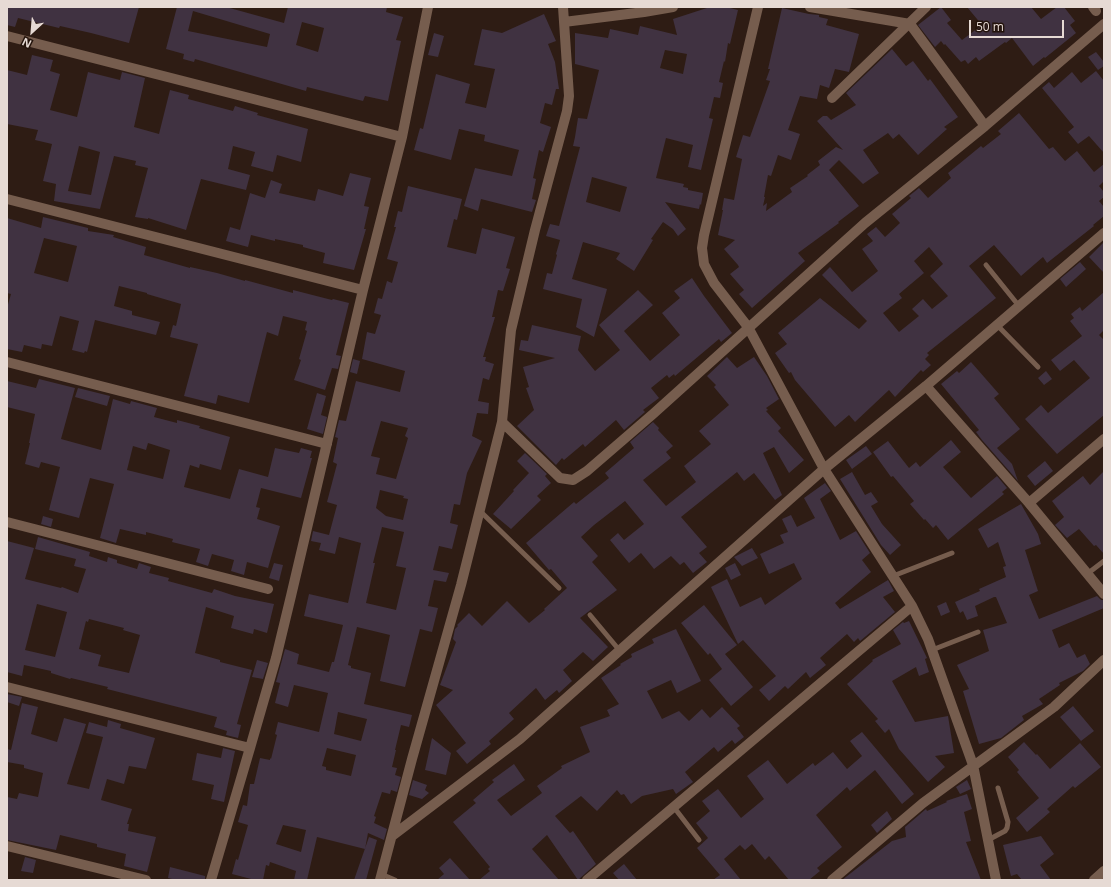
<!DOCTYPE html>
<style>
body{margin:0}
#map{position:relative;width:1111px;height:887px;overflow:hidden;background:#2e1c14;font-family:"Open Sans",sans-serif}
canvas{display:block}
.frame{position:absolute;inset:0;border:8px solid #e6dad4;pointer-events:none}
.north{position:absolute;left:12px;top:12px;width:40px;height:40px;-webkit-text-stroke:3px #23130b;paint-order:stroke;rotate:206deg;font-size:11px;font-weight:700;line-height:16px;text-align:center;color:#e6dad4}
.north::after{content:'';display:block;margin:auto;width:14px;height:18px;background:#e6dad4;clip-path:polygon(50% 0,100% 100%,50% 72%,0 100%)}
.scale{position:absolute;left:969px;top:20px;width:95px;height:18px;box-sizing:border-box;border:2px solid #e6dad4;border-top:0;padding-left:5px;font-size:12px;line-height:14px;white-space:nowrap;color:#e6dad4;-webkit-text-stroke:3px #23130b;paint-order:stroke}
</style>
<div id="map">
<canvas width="1111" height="887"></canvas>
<div class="frame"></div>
<div class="north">N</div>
<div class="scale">50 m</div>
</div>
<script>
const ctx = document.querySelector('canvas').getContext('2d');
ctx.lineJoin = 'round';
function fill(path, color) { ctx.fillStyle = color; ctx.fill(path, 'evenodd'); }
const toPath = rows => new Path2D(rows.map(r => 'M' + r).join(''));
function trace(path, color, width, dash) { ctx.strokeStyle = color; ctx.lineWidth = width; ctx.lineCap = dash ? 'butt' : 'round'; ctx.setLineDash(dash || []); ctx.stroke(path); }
const building = toPath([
 [7,7,139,7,129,43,91,33,60,26,59,28,18,18,15,27,7,25],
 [177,7,226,7,284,23,288,7,387,7,386,12,403,17,396,40,401,41,388,101,365,96,363,101,307,87,306,91,195,59,194,62,183,59,184,54,166,49],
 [193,11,270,34,267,47,188,31],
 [302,22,324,28,318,52,296,45],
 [710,7,726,7,738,10,730,44,728,43,725,62,724,61,719,82,723,83,720,98,714,97,709,118,713,119,701,170,688,167,693,145,666,138,656,178,684,184,683,187,688,188,688,190,703,193,701,205,700,204,699,209,665,202,686,229,678,236,673,229,663,222,651,239,653,240,634,271,616,259,620,253,583,242,572,279,607,289,594,337,576,327,582,299,543,289,547,273,552,274,557,255,556,254,560,240,546,236,550,224,559,226,580,147,573,146,575,137,578,118,587,119,599,70,575,64,575,33,608,38,610,29,638,35,640,26,677,35,673,19],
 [665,50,687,54,683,74,660,68],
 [592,177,627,187,620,212,586,202],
 [941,7,951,20,947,23,962,40,982,25,967,7,1031,7,1041,19,1057,7,1064,7,1075,21,1070,25,1076,33,1045,58,1044,57,1033,66,1012,38,1006,43,1005,42,979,61,976,57,968,64,965,60,961,62,945,44,944,45,941,41,935,47,918,25],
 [782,8,809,14,819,15,819,17,828,19,826,25,859,34,849,72,835,69,829,88,820,85,817,99,800,96,788,130,800,134,791,160,778,155,771,176,768,175,764,197,765,197,763,206,767,203,766,211,792,192,790,188,808,176,807,175,820,165,818,161,836,147,843,150,817,121,823,116,827,116,831,120,856,105,846,93,892,49,906,66,913,61,928,81,930,79,958,117,944,127,947,129,918,155,899,134,893,139,888,133,863,150,879,173,863,184,839,160,829,170,859,206,838,222,839,223,798,253,805,261,752,308,739,294,744,290,730,274,739,267,738,265,724,249,735,240,718,235,723,210,722,210,724,198,734,200,742,159,736,157,743,135,750,137,770,81,766,80,770,69,768,69],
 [544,14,556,41,548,44,555,62,559,89,556,89,552,105,545,103,540,123,551,127,543,152,539,150,533,178,536,179,532,199,536,200,532,212,481,199,478,211,464,206,475,168,512,176,519,150,484,141,485,135,459,129,451,160,414,150,420,128,423,129,436,74,470,84,465,103,486,108,495,69,474,65,482,29,502,33],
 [434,33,444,36,438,57,428,55],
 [1096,52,1104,62,1104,66,1098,70,1088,57],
 [32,55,53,60,50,71,60,74,50,110,77,117,88,72,120,80,122,72,145,78,134,127,159,134,170,90,189,95,188,99,233,111,235,106,258,113,257,115,308,129,301,162,277,155,273,172,251,166,255,152,233,146,228,169,250,175,246,190,201,179,186,230,148,218,148,219,135,217,148,168,135,165,136,161,114,156,100,209,54,201,56,184,43,181,52,144,35,140,38,130,7,124,7,70,27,75],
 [79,146,100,152,91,195,68,191],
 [1096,71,1104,81,1104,153,1089,136,1078,144,1068,132,1074,127,1042,88,1049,82,1054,88,1072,72,1081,83],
 [1019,113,1049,149,1053,147,1065,161,1077,151,1094,172,1104,164,1104,181,1099,186,1104,192,1104,197,1099,201,1104,207,1104,216,1093,225,1094,226,1047,263,1043,257,1021,276,994,245,969,266,996,298,927,353,929,355,925,359,931,365,923,372,921,370,895,397,889,390,855,422,849,415,835,427,795,380,791,372,789,373,775,353,787,344,778,333,820,298,859,329,867,321,822,275,830,267,852,292,878,271,862,249,873,241,867,234,876,227,885,237,900,223,892,214,911,198,909,196,919,188,928,198,951,178,948,173,981,146,983,148,1001,134,998,131],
 [929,247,943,264,930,276,948,296,932,309,923,299,912,309,919,316,899,332,883,313,902,298,899,294,924,273,914,261],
 [350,173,371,178,364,206,369,207,364,229,366,229,354,270,323,263,325,253,303,247,303,245,275,239,275,241,251,235,248,247,226,241,230,227,240,230,250,193,265,198,271,180,282,184,279,193,315,201,318,189,343,196],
 [408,186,462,199,457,220,454,219,447,247,476,254,482,228,515,237,506,268,510,269,503,291,498,290,492,317,495,317,483,357,486,357,485,361,494,364,489,380,483,378,478,401,489,403,488,414,477,413,472,436,482,441,467,473,460,505,454,504,450,523,458,525,452,549,439,546,433,570,449,573,446,582,434,580,428,606,438,608,432,632,420,629,405,687,380,681,390,635,357,627,348,665,351,666,351,668,371,673,364,704,412,715,409,727,401,725,395,750,396,750,392,767,397,768,395,775,401,777,397,792,391,790,390,794,382,792,374,816,376,817,374,823,387,829,384,840,368,833,365,849,317,837,307,880,294,880,296,871,270,862,269,866,266,865,263,880,255,880,232,874,236,859,238,860,248,825,238,822,243,805,247,806,250,784,254,784,260,758,270,760,270,758,271,759,277,735,275,734,278,722,319,732,328,693,294,685,288,707,275,703,280,683,276,682,285,649,299,654,297,664,329,672,332,662,334,662,343,625,304,616,309,594,348,603,361,543,339,537,335,554,319,550,321,543,311,541,313,531,329,535,337,505,327,502,337,464,333,462,338,438,335,437,339,420,346,421,356,381,400,392,405,371,362,359,367,332,375,334,381,315,374,313,378,298,382,299,387,281,392,283,398,262,387,259,396,227,394,227,398,211,402,212],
 [381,421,408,428,405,436,408,438,396,479,376,474,380,458,371,456],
 [380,490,404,496,403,498,408,499,403,520,386,516,376,508],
 [382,527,404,532,396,566,406,568,396,610,366,603,375,563,373,563],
 [338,712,367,719,361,741,334,734],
 [327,748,356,755,351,776,326,770,326,767,322,766],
 [283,825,306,830,301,852,276,844],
 [43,217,88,228,88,231,114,235,113,237,146,247,144,255,190,268,190,267,217,273,245,281,245,280,293,293,293,290,332,300,333,299,349,303,336,355,341,356,338,369,332,368,325,390,294,380,301,360,299,359,307,331,305,330,307,322,283,316,278,336,267,332,249,403,218,395,216,404,184,396,198,344,170,337,173,325,176,326,181,304,147,294,147,293,119,286,114,306,132,311,132,315,160,322,156,335,95,320,87,352,85,351,84,353,72,350,79,321,60,316,52,346,42,344,41,349,24,345,22,352,7,349,7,308,11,294,7,293,7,218,41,228],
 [44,238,77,246,68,282,34,273],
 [1104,242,1104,273,1089,257],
 [1080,262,1086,269,1066,287,1060,279],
 [692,278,704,296,732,333,721,342,719,339,675,376,674,374,669,378,667,375,651,388,659,398,643,410,645,412,624,430,616,420,585,447,583,444,564,460,562,458,556,465,517,426,534,410,526,388,529,387,523,367,555,358,519,350,521,340,528,341,532,325,581,336,578,350,595,371,620,350,599,325,638,290,653,305,624,331,650,361,680,335,662,313,680,298,674,291],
 [1104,292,1104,330,1099,335,1104,340,1104,415,1057,454,1025,419,1041,405,1048,413,1090,378,1074,360,1060,371,1051,360,1082,336,1070,321,1074,318,1071,314,1080,307,1082,311],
 [727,357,737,368,754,357,767,376,779,399,766,408,768,410,766,411,781,428,778,431,804,460,789,473,774,447,763,453,782,495,775,500,754,473,744,481,737,472,681,517,707,547,699,553,707,562,693,573,684,562,680,565,671,556,654,569,641,553,629,563,610,540,618,533,624,540,644,524,625,501,594,525,581,537,598,556,592,562,617,590,580,618,608,647,593,661,583,652,563,670,572,681,559,693,557,690,545,700,536,688,509,713,514,719,489,741,491,744,467,764,456,751,466,743,436,705,453,690,440,685,456,642,453,639,455,629,458,626,457,625,469,613,482,626,507,601,529,623,545,610,544,609,567,588,551,569,549,570,526,543,574,502,576,504,609,478,605,473,634,448,630,442,653,422,659,428,658,430,673,446,666,452,671,458,643,480,666,506,696,482,684,466,711,444,699,431,729,405,714,387,716,385,707,376],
 [353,359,360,361,357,374,350,372],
 [971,362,999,394,994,398,1020,429,997,448,1012,464,1018,481,982,440,976,432,979,430,941,384,957,371,959,373],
 [1046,371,1052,379,1044,385,1038,378],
 [39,379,75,388,61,439,101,450,113,399,130,404,131,401,157,408,154,417,177,423,177,420,200,426,199,428,230,437,221,470,200,464,199,468,190,465,184,487,230,499,239,469,268,477,275,448,299,453,301,448,312,451,310,458,312,458,301,498,261,488,256,507,260,508,257,519,280,526,268,568,247,562,244,575,231,571,234,560,212,554,208,566,196,562,200,549,172,542,173,539,146,532,146,535,120,529,116,543,100,538,114,484,90,478,79,518,49,510,60,467,41,462,39,468,25,464,30,443,29,443,35,414,7,407,7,381,36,388],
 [148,443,170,450,163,479,127,470,133,446,146,450],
 [78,388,110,396,107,406,75,397],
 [317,393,326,396,321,415,327,417,323,434,307,429],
 [951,440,961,452,943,467,971,498,997,476,1007,488,1002,492,1004,494,948,540,936,525,933,528,925,519,924,520,910,504,914,501,893,476,891,477,873,452,888,441,909,468,916,462,920,467],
 [866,446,872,454,852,469,846,460],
 [525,453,547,474,545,476,551,483,537,496,541,500,511,529,493,514,514,491,513,490,529,473,517,461],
 [1045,461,1053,471,1035,486,1027,476],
 [1104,471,1104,554,1096,545,1094,546,1079,529,1067,538,1055,525,1064,517,1052,501,1083,476,1090,485],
 [852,472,865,495,871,492,878,502,871,506,882,524,901,545,890,555,881,545,840,479],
 [825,483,831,491,820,499,840,540,856,531,870,553,862,560,871,572,835,603,840,609,888,580,894,591,883,597,895,612,860,641,858,638,854,642,847,634,820,658,826,665,810,678,806,672,788,689,785,686,769,701,759,690,776,676,743,640,738,644,711,587,727,579,740,607,761,597,765,605,802,579,794,563,769,574,760,554,784,543,780,535,788,532,782,519,791,515,797,527,815,518,804,498],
 [1021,504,1038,534,1041,544,1025,550,1038,591,1029,595,1039,619,1097,596,1101,600,1104,600,1104,608,1052,630,1059,648,1069,643,1077,658,1085,654,1090,664,1083,671,1059,683,1060,685,1039,699,1043,704,1022,716,1024,720,1001,738,979,744,963,691,969,689,957,665,989,651,983,630,1007,623,996,597,994,597,975,606,978,616,967,620,963,611,960,613,955,602,980,591,979,589,1006,577,1003,567,1006,566,998,542,988,548,978,529],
 [43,516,53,519,51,527,41,524],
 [38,537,90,552,89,556,107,562,108,557,117,560,117,563,137,569,139,563,151,567,149,573,169,578,168,581,212,593,214,589,235,596,274,604,267,633,254,629,253,634,231,628,234,616,206,607,195,653,220,660,220,662,252,670,237,724,241,725,238,738,226,735,227,731,214,727,217,717,107,689,108,687,71,678,70,679,51,673,51,671,24,665,22,676,7,672,7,541,34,548,25,579,61,588,62,587,78,593,86,569,74,566,76,559,35,549],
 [37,604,67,612,55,657,25,650],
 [89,619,124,628,123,630,140,635,129,673,98,666,101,655,79,649,86,621,88,622],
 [752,548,758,558,742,566,734,557],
 [274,563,283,565,279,581,269,578],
 [735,563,741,575,731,580,725,568],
 [946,602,950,612,941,616,937,606],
 [704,605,737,645,725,654,753,687,731,706,709,680,722,669,710,653,708,655,681,623],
 [909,621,927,658,925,659,929,672,919,676,916,667,892,681,915,722,948,716,954,753,935,756,945,767,928,782,899,749,889,729,885,733,875,721,878,719,847,684,873,661,872,660,901,644,893,630,903,622,904,623],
 [676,629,701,681,677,693,671,680,647,691,662,719,679,711,689,721,702,709,710,718,722,707,740,726,737,728,744,737,735,744,732,740,718,752,714,747,685,772,693,782,676,794,673,789,642,796,631,804,624,794,621,795,617,790,597,811,581,796,555,816,570,833,573,831,596,864,578,880,547,835,532,849,559,880,479,880,490,871,488,869,490,867,453,822,476,803,473,800,494,782,492,780,514,764,525,780,497,800,511,816,542,793,537,786,562,768,561,766,590,752,580,727,610,716,607,710,619,704,601,678,621,665,620,664,632,657,631,654,654,643,652,639],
 [257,660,268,663,263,679,252,677],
 [7,694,22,697,19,706,7,702],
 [22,703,38,707,31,734,57,742,64,718,86,724,67,784,89,789,103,737,86,733,89,722,107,727,108,720,121,724,120,728,155,738,146,769,129,766,124,784,107,779,101,800,132,809,127,824,129,824,128,831,156,837,147,872,124,866,126,854,97,847,97,844,60,835,56,850,7,840,7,797,17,799,19,793,38,797,43,773,24,768,24,765,7,762,7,749,11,750],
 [1073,706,1094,731,1081,741,1060,717],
 [862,732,914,794,902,804,875,770,850,791,847,787,816,815,842,847,817,868,820,871,809,880,789,880,769,856,765,860,752,844,745,850,740,845,724,859,741,880,713,880,720,875,697,848,708,838,696,823,710,811,702,801,718,789,741,818,764,799,747,776,768,760,787,784,813,763,815,766,833,752,847,769,862,756,850,741],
 [432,738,451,753,446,775,425,770],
 [1024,742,1036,755,1037,754,1050,769,1080,743,1101,767,1075,788,1073,786,1047,809,1050,812,1027,832,1016,818,1039,798,1017,772,1019,770,1008,757],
 [223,748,235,751,224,802,211,799,214,785,192,780,197,753,221,758],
 [413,780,427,785,425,790,429,793,422,799,409,795],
 [967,780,971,789,960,794,956,787],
 [967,794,972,809,964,812,971,841,966,842,981,880,842,880,892,841,906,837,905,827,926,809,927,811,947,802,946,801],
 [887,811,892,819,877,833,871,825],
 [1041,836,1054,854,1040,865,1051,880,1022,880,1017,874,1011,876,1003,845],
 [369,837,377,840,366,880,354,880],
 [25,857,36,860,33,873,21,871],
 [450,858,470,880,437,880,444,874,439,868],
 [624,864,637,880,619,880,613,873],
 [170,867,205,876,205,880,176,880,168,878]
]);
const service = toPath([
 [986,265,1019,306],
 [997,325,1038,367],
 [480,511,559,588],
 [1087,574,1104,561],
 [893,576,952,553],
 [590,615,620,651],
 [932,650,978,632],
 [673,806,699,840],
 [988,840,1005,831,1007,828,1008,822,998,788],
 [381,874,395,880]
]);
const minor = toPath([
 [758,7,704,235,702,248,704,264,714,283,748,327,824,469,912,606,928,639,973,765,996,880],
 [810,7,910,24,985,126],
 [1093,7,1096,11],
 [564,22,644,12,673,7],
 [7,36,402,137],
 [832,98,926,7],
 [7,199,363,290],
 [7,362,327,444],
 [926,386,1029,503,1104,594],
 [502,422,560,478,573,480,587,471,653,414,865,223,985,126,1104,24],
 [1029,503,1104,439],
 [7,522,268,589],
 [7,687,250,748],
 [392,836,520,739,824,469,926,386,1104,233],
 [7,846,146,880],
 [211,880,250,748,276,658,291,596,363,290,402,137,428,7],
 [380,880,412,759,461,585,502,422,511,330,535,230,567,111,569,96,563,7],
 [587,880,912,606],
 [832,880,923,803,1054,707,1104,660],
 [1094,880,1104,871]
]);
fill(building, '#403241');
trace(service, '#765d4e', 5);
trace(minor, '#765d4e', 10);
</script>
